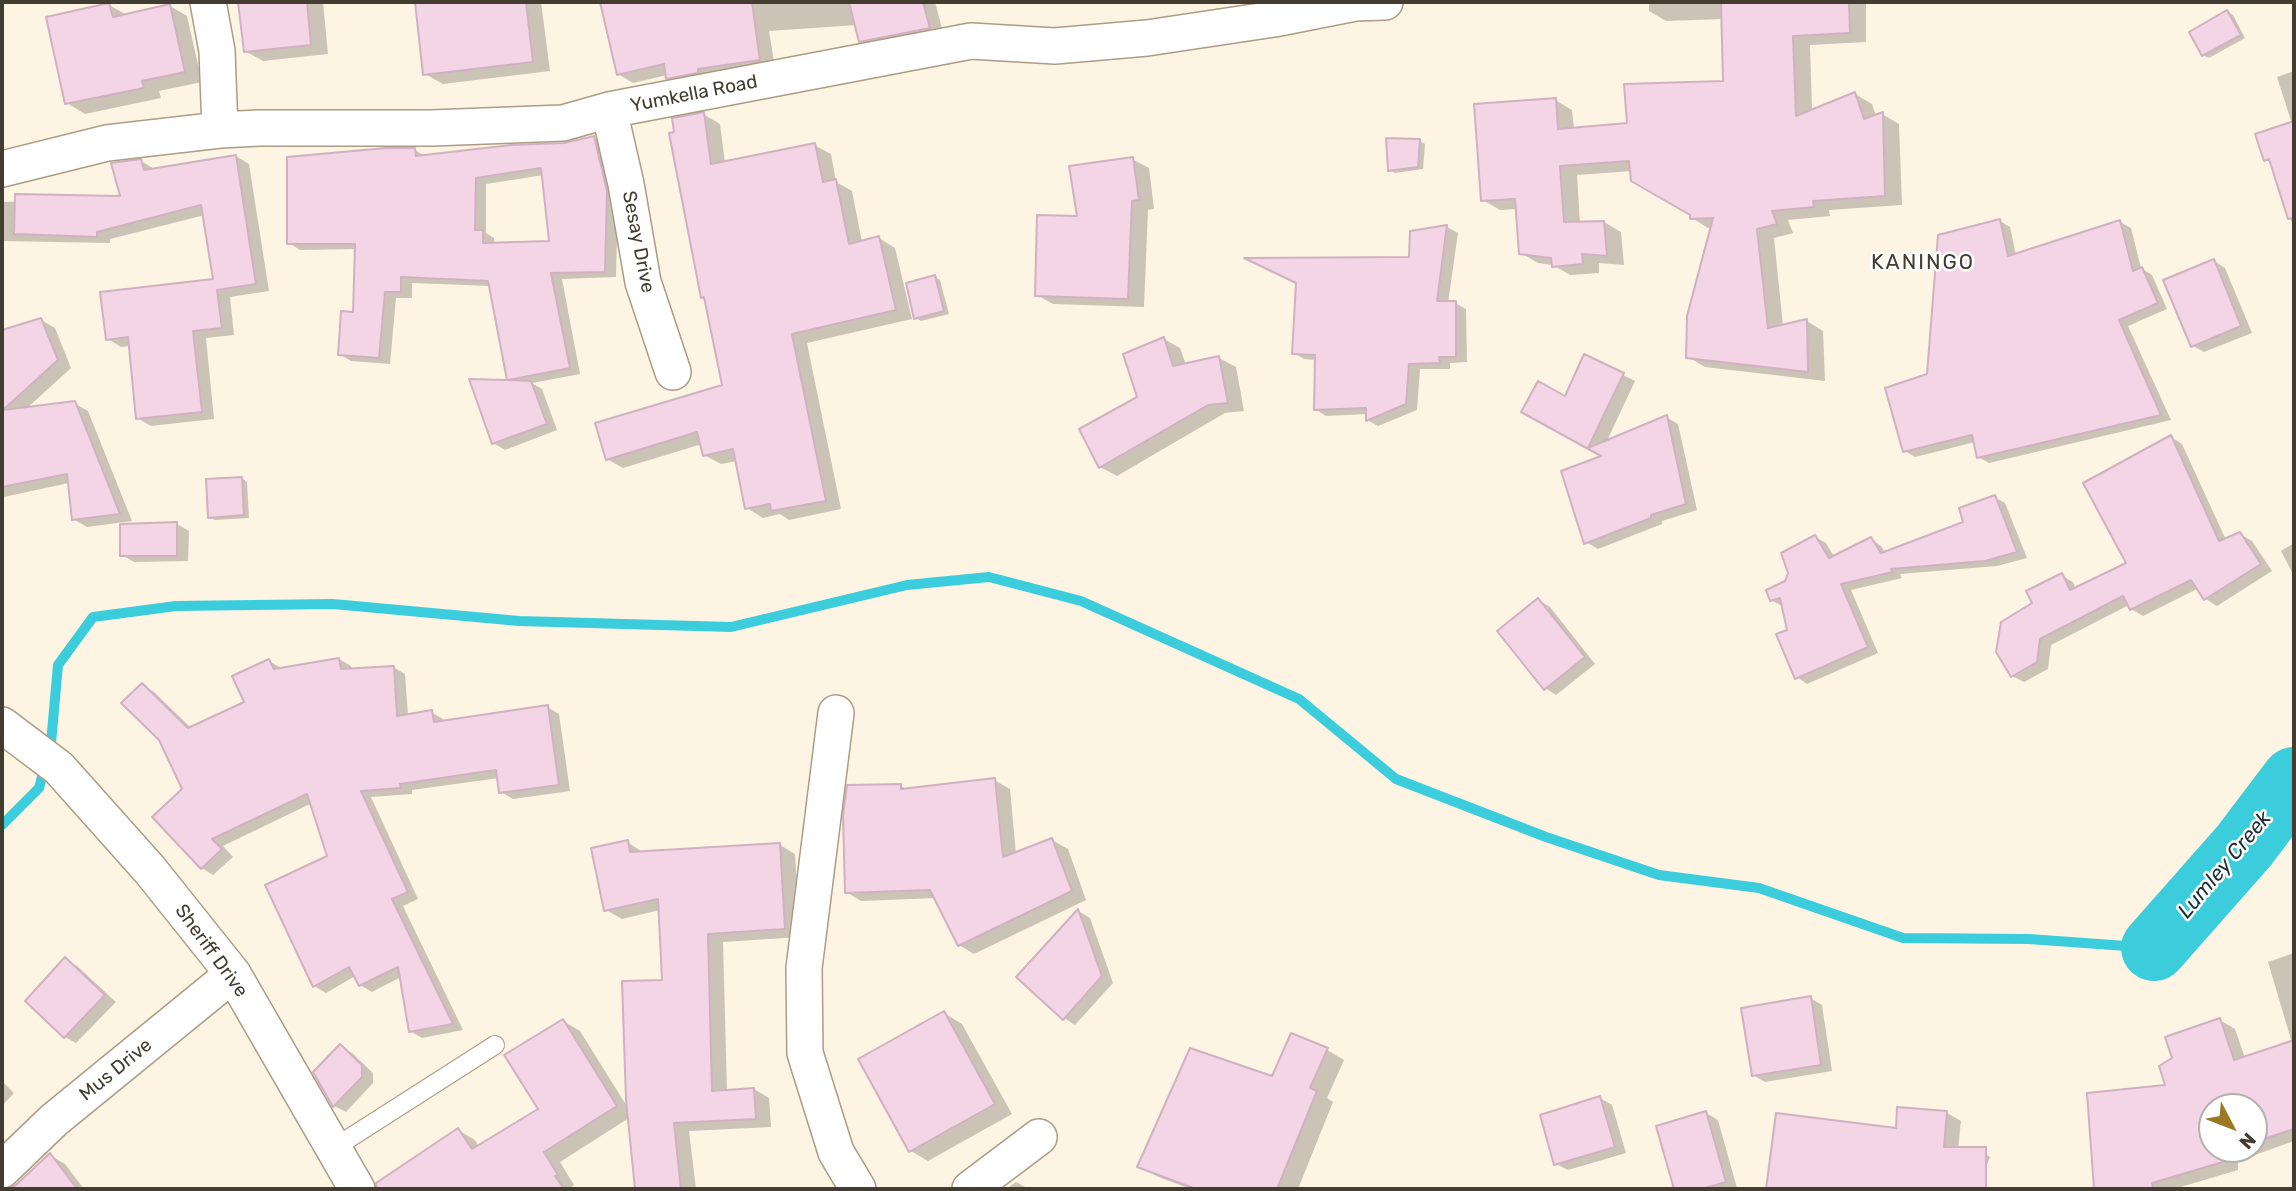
<!DOCTYPE html>
<style>
body{margin:0}
#map{position:relative;width:2296px;height:1191px;overflow:hidden;background:#fef4e3;font-family:Rubik,sans-serif}
canvas{display:block}
.frame{position:absolute;inset:0;border:4px solid #423c31;pointer-events:none}
.north{position:absolute;left:2198px;top:1093px;width:70px;height:70px;box-sizing:border-box;background:#fff;border:2px solid #b3b1ad;border-radius:50%;rotate:132deg;font-size:19px;font-weight:700;line-height:28px;text-align:center;color:#423c31}
.north::after{content:'';display:block;margin:auto;width:24px;height:32px;background:#997922;clip-path:polygon(50% 0,100% 100%,50% 72%,0 100%)}
</style>
<div id="map">
<canvas width="2296" height="1191"></canvas>
<div class="frame"></div>
<div class="north">N</div>
</div>
<script>
const ctx = document.querySelector('canvas').getContext('2d');
ctx.lineJoin = 'round';
function fill(path, color) { ctx.fillStyle = color; ctx.fill(path, 'evenodd'); }
const toPath = rows => new Path2D(rows.map(r => 'M' + r).join(''));
function trace(path, color, width, dash) { ctx.strokeStyle = color; ctx.lineWidth = width; ctx.lineCap = dash ? 'butt' : 'round'; ctx.setLineDash(dash || []); ctx.stroke(path); }
function write(font, color, halo, rows, align = 'center') {
  ctx.font = font + ' Rubik,sans-serif'; ctx.lineWidth = 5; ctx.setLineDash([]); ctx.textBaseline = 'middle'; ctx.strokeStyle = halo; ctx.fillStyle = color; for (const [text, x, y, turn = 0] of rows) {
    ctx.save(); ctx.translate(x, y); ctx.rotate((+turn || 0) * Math.PI / 180); ctx.textAlign = isNaN(turn) ? turn : align; if (halo) ctx.strokeText(text, 0, 0); ctx.fillText(text, 0, 0); ctx.restore();
  }
}
const shadow = toPath([
 [240,2,323,2,328,54,263,61,245,51],
 [417,2,541,2,550,71,443,84,425,74],
 [601,2,935,2,944,36,876,50,861,41,857,25,769,31,775,68,683,86,668,78,667,75,633,83,618,74],
 [1649,2,1866,2,1866,42,1810,45,1812,111,1855,94,1872,104,1876,116,1882,114,1899,124,1902,205,1829,210,1830,216,1788,220,1793,233,1774,238,1783,326,1807,321,1823,331,1825,381,1705,367,1688,357,1712,227,1708,228,1692,218,1692,214,1632,171,1577,175,1580,223,1604,222,1621,232,1624,265,1599,263,1599,273,1570,275,1553,265,1538,263,1521,253,1517,209,1500,210,1483,200,1555,100,1572,110,1574,129,1628,125,1725,82,1723,19,1666,21,1649,11],
 [109,5,127,15,170,6,187,16,202,82,159,91,161,98,85,114,67,103],
 [2227,12,2233,15,2245,38,2209,58,2203,55],
 [2294,71,2294,223,2291,221,2272,163,2266,160,2292,124,2277,77],
 [703,114,720,124,725,163,814,145,831,154,836,182,852,191,862,242,879,238,895,248,912,319,807,343,841,509,789,520,780,514,763,518,747,508,737,461,721,464,704,455,702,444,623,468,607,459,724,387,705,299,703,297],
 [594,138,605,144,618,198,616,277,562,279,580,374,532,383,542,389,557,430,505,450,493,443,509,382,490,286,412,283,412,298,396,298,390,364,351,361,339,354,355,314,357,249,300,250,289,243,414,150,426,156,564,145],
 [544,175,551,242,494,244,494,238,486,233,486,184],
 [1420,141,1425,144,1423,169,1395,173,1389,170],
 [236,156,249,164,269,291,230,297,234,335,206,338,214,419,151,426,137,418,131,346,121,347,108,339,215,280,205,215,110,239,110,243,2,241,2,202,122,198,141,161,156,170],
 [1132,159,1149,168,1154,209,1148,210,1144,307,1053,304,1037,295,1079,218],
 [2000,221,2010,227,2016,255,2120,222,2131,228,2141,268,2152,275,2167,309,2128,326,2171,420,1989,463,1978,457,1975,442,1915,457,1905,451,1929,375],
 [1447,227,1458,233,1448,303,1455,303,1466,309,1467,362,1450,363,1450,369,1420,369,1417,410,1378,426,1367,420,1367,414,1326,416,1315,409,1317,360,1304,359,1294,353,1411,259,1411,233],
 [2214,261,2225,268,2252,333,2204,352,2193,346],
 [935,277,940,280,949,314,921,321,916,318],
 [41,320,55,328,71,368,26,409,74,403,88,411,132,521,87,527,73,519,69,483,4,497,2,495,2,332],
 [1164,339,1180,348,1186,365,1219,358,1236,367,1244,411,1225,413,1117,476,1100,467,1139,398],
 [1585,356,1635,381,1606,443,1666,417,1678,424,1697,510,1662,521,1662,524,1598,549,1586,542,1604,457,1523,411,1566,398],
 [2171,437,2182,444,2226,540,2240,534,2252,541,2272,571,2217,606,2206,599,2199,588,2143,616,2131,609,2129,605,2051,645,2048,669,2024,682,2012,676,2035,604,2061,575,2073,582,2076,589,2129,563],
 [242,478,247,482,249,518,215,520,209,517],
 [1994,497,2005,503,2027,558,1997,566,1900,574,1902,578,1851,590,1878,653,1807,684,1797,677,1782,606,1771,600,1786,582,1815,537,1826,543,1835,558,1871,539,1881,546,1886,553,1965,524],
 [177,524,189,531,188,561,134,562,122,555],
 [2294,543,2294,576,2281,551],
 [1538,600,1550,607,1595,664,1556,695,1545,688],
 [339,659,351,666,352,670,393,667,405,674,408,716,431,712,443,719,444,723,547,707,559,714,570,791,513,799,501,792,499,778,412,790,412,794,371,797,418,899,403,906,463,1030,422,1038,410,1031,401,977,372,992,360,985,355,976,326,993,314,986,329,857,312,803,223,846,233,857,213,875,202,868,184,790,142,685,154,692,191,728,246,703,269,661,281,668],
 [994,780,1010,789,1016,854,1052,840,1068,849,1086,900,974,954,959,945,936,898,861,901,846,892,901,786,908,790],
 [627,842,644,853,780,845,795,854,800,937,723,942,727,1091,754,1089,769,1098,771,1127,689,1131,696,1189,637,1189,629,1118,560,1162,574,1185,571,1187,573,1189,387,1189,382,1182,458,1130,475,1140,479,1147,540,1110,563,1021,580,1031,628,1108,664,982,660,910,622,919,606,910],
 [1078,911,1090,918,1113,983,1075,1025,1064,1018],
 [2294,953,2294,1141,2238,1161,2238,1170,2174,1189,2096,1189,2089,1094,2167,1086,2220,1020,2235,1029,2245,1058,2292,1043,2268,962],
 [2212,1107,2254,1107,2254,1149,2212,1149],
 [66,960,77,966,116,1002,76,1043,65,1037],
 [1810,998,1822,1005,1832,1071,1765,1082,1753,1075],
 [944,1013,962,1024,1012,1114,928,1161,911,1151],
 [340,1047,352,1053,373,1073,373,1083,346,1112,334,1106],
 [1327,1050,1344,1060,1327,1098,1333,1102,1298,1189,1191,1189,1156,1176,1140,1166,1273,1078],
 [2,1081,14,1093,2,1106],
 [1600,1098,1612,1105,1626,1153,1568,1170,1556,1164],
 [1899,1109,1947,1113,1961,1121,1958,1149,1976,1149,1990,1157,1978,1189,1768,1189,1777,1115,1898,1130],
 [1706,1113,1718,1120,1737,1188,1676,1189,1658,1127],
 [50,1155,65,1164,84,1189,9,1189,17,1186],
 [1016,1182,1029,1189,1006,1189]
]);
const stream = toPath([
 [2,825,39,788,51,743,58,665,93,617,176,606,333,604,519,621,731,627,907,585,989,577,1081,601,1299,699,1396,779,1546,837,1659,875,1759,888,1903,938,2029,939,2154,948]
]);
const river = toPath([
 [2154,948,2244,846,2294,780]
]);
const building = toPath([
 [238,2,307,2,311,45,244,52,238,2],
 [415,2,526,2,533,62,423,75,415,2],
 [600,2,752,2,760,60,698,69,698,73,666,79,664,64,617,75,600,2],
 [849,2,923,2,930,28,859,42,849,2],
 [1721,2,1849,2,1850,33,1793,36,1796,116,1855,92,1864,119,1883,112,1885,196,1813,201,1814,207,1772,211,1777,224,1757,229,1768,328,1807,319,1808,372,1686,358,1687,316,1713,218,1690,219,1690,215,1631,181,1629,161,1560,166,1564,222,1604,221,1607,256,1582,254,1583,264,1552,267,1551,258,1519,254,1515,199,1481,201,1474,104,1556,98,1558,129,1627,123,1624,84,1723,81,1721,2],
 [109,3,113,17,170,4,185,72,142,81,144,88,65,104,46,17,109,3],
 [2227,10,2241,35,2202,56,2189,32,2227,10],
 [704,112,711,164,815,143,823,182,836,179,849,244,879,236,896,310,792,334,826,501,771,511,770,504,745,509,733,449,703,456,697,432,606,460,595,423,722,385,704,297,701,298,669,133,674,132,672,118,704,112],
 [2294,121,2294,218,2288,219,2269,159,2264,161,2255,134,2294,121],
 [594,136,607,191,605,272,551,273,570,368,508,380,531,381,547,424,492,444,469,379,507,380,488,281,401,277,401,292,385,292,379,358,338,355,341,311,353,312,355,244,287,244,287,157,386,148,415,148,416,156,511,145,564,143,594,136],
 [541,168,549,241,483,243,483,230,475,230,476,178,541,168],
 [1386,138,1420,139,1418,167,1388,171,1386,138],
 [236,155,256,284,217,290,222,328,193,331,202,412,136,419,128,337,106,340,100,292,213,279,201,205,97,232,97,237,14,234,15,194,120,196,111,163,141,159,144,170,236,155],
 [1133,157,1139,200,1132,201,1128,299,1035,296,1037,215,1077,216,1069,166,1133,157],
 [2000,219,2008,256,2120,220,2133,271,2142,267,2158,303,2119,320,2161,415,1977,458,1972,435,1903,452,1885,388,1927,374,1938,235,2000,219],
 [1447,225,1437,301,1456,301,1456,357,1439,357,1440,363,1409,364,1406,404,1366,421,1366,408,1314,410,1315,355,1292,354,1296,283,1244,258,1409,257,1410,231,1447,225],
 [2214,259,2241,326,2191,347,2163,280,2214,259],
 [935,275,944,311,914,319,906,283,935,275],
 [41,318,58,360,3,410,75,401,120,514,72,520,67,474,2,487,2,330,41,318],
 [1164,337,1173,366,1219,356,1228,403,1208,405,1099,468,1079,429,1137,397,1123,354,1164,337],
 [1584,354,1624,373,1588,448,1667,415,1686,504,1651,515,1651,518,1584,544,1561,471,1601,456,1521,412,1538,381,1565,396,1584,354],
 [2171,435,2219,541,2240,532,2261,564,2204,600,2191,580,2130,610,2123,596,2040,639,2037,662,2011,677,1996,652,2001,622,2032,603,2026,591,2062,573,2070,590,2126,563,2083,483,2171,435],
 [242,477,244,515,208,518,206,479,242,477],
 [1995,495,2017,552,1985,561,1891,569,1893,572,1841,584,1868,647,1795,679,1776,634,1787,630,1780,598,1770,601,1766,590,1785,581,1788,573,1781,553,1815,535,1829,558,1871,537,1881,553,1963,522,1959,508,1995,495],
 [177,522,177,556,120,556,120,524,177,522],
 [1538,598,1585,657,1544,690,1497,631,1538,598],
 [339,658,341,669,394,666,397,716,432,710,434,722,548,705,559,785,499,793,496,770,400,784,401,788,361,791,408,892,392,899,453,1024,409,1032,398,967,359,986,349,967,313,987,265,885,327,856,307,794,212,839,222,849,201,869,152,817,182,789,159,740,121,703,142,683,188,728,244,702,232,676,269,659,274,669,339,658],
 [995,778,1003,857,1052,838,1072,891,958,946,930,890,845,893,843,816,847,785,901,784,901,789,995,778],
 [628,840,630,852,780,843,785,929,708,934,712,1091,754,1088,756,1119,674,1123,681,1189,635,1189,626,1100,622,981,662,980,658,899,604,911,591,848,628,840],
 [1078,909,1102,976,1063,1020,1016,977,1078,909],
 [65,957,105,995,64,1038,25,1001,65,957],
 [1811,996,1821,1065,1752,1076,1741,1008,1811,996],
 [944,1011,995,1104,909,1152,858,1059,944,1011],
 [2220,1018,2234,1060,2294,1040,2294,1129,2254,1142,2254,1107,2212,1107,2212,1149,2234,1149,2223,1152,2223,1162,2152,1183,2153,1188,2094,1189,2087,1093,2165,1085,2159,1066,2172,1058,2165,1037,2220,1018],
 [563,1019,617,1106,544,1152,558,1175,555,1176,564,1189,377,1189,376,1183,458,1128,472,1149,538,1109,504,1055,563,1019],
 [1291,1033,1328,1048,1310,1088,1317,1091,1277,1189,1196,1189,1137,1167,1190,1048,1272,1076,1291,1033],
 [340,1044,362,1065,362,1077,333,1107,313,1072,340,1044],
 [1600,1096,1615,1147,1554,1165,1540,1115,1600,1096],
 [1897,1107,1947,1111,1944,1147,1986,1147,1986,1189,1766,1189,1776,1113,1896,1128,1897,1107],
 [1706,1111,1726,1182,1702,1189,1674,1189,1656,1126,1706,1111],
 [50,1153,77,1189,8,1189,16,1185,50,1153]
]);
const service = toPath([
 [334,1148,495,1045]
]);
const minor = toPath([
 [208,2,217,51,220,130],
 [609,110,626,184,643,282,673,372],
 [2,169,107,143,220,130,259,128,432,128,563,123,609,110,971,41,1055,46,1147,38,1274,19,1355,3,1385,2],
 [836,713,804,968,805,1053,836,1152,858,1189],
 [2,725,59,768,150,870,233,974,357,1189],
 [2,1170,54,1120,233,974],
 [970,1189,1039,1137]
]);
const streetNames = [
 ["Yumkella Road",694,94,-11],
 ["Sesay Drive",638,242,79],
 ["Sheriff Drive",211,951,54],
 ["Mus Drive",116,1070,-39]
];
const neighbourhoodNames = [
 ["KANINGO",1923,263]
];
const waterNames = [
 ["Lumley Creek",2225,865,-50]
];
fill(shadow, '#0003');
trace(stream, '#3ccddc', 10);
trace(river, '#3ccddc', 66);
fill(building, '#f3d5e5');
trace(building, '#cfb1c1', 2);
trace(service, '#ab9c83', 20);
trace(minor, '#ab9c83', 38);
trace(service, '#fff', 18);
trace(minor, '#fff', 35);
write('19px', '#423c31', '#fff', streetNames);
ctx.letterSpacing = '2px';
write('21px', '#423c31', '#fff', neighbourhoodNames);
ctx.letterSpacing = '0px';
write('italic 21px', '#1a3134', '#fff', waterNames);
</script>
